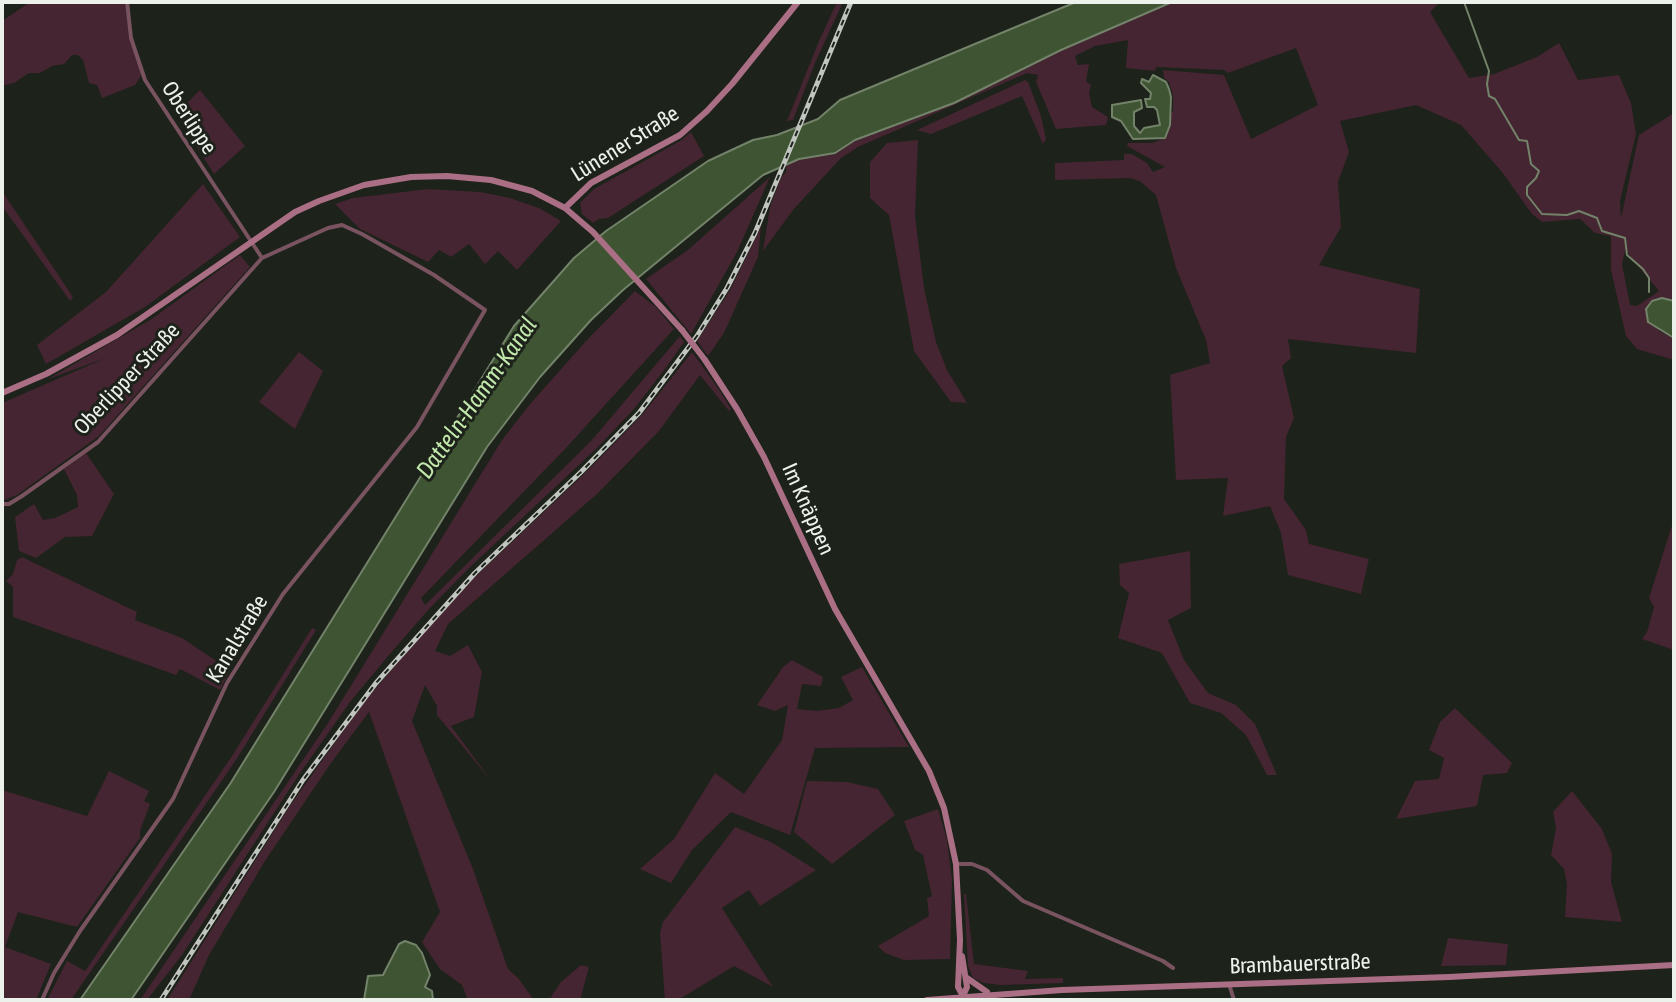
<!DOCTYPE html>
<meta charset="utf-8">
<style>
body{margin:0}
#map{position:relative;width:1676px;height:1002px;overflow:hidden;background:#1d221a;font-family:"Asap Condensed",sans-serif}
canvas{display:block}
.frame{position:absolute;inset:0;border:4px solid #edf1ec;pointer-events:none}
</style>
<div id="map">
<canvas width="1676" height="1002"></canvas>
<div class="frame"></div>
</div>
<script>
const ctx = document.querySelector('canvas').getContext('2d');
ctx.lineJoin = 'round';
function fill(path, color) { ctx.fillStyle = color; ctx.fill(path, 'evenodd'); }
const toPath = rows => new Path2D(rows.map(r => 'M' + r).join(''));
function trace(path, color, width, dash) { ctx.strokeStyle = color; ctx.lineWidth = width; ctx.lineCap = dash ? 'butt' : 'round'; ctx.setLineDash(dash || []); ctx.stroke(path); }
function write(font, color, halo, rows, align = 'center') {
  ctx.font = font + ' "Asap Condensed",sans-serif'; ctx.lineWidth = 6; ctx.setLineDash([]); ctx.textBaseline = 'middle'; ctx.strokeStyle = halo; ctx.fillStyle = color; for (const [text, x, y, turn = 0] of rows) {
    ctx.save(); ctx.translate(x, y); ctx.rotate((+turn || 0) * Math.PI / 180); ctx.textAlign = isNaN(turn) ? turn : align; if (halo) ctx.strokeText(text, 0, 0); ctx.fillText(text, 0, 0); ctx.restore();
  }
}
const green = toPath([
 [30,2,125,2,129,38,140,66,141,76,135,85,102,98,97,85,89,83,83,60,78,55,72,55,64,64,52,66,40,73,29,73,14,83,2,86,2,21],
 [837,2,843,2,815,63,793,120,787,121,819,41],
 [1172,2,1440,2,1430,12,1469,78,1494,74,1537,57,1559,43,1578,80,1619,75,1631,103,1636,134,1620,201,1621,218,1639,135,1674,113,1674,301,1662,298,1659,331,1674,338,1674,360,1637,349,1626,336,1611,270,1611,236,1595,233,1580,219,1542,222,1532,214,1502,172,1461,125,1416,105,1340,121,1349,152,1338,182,1341,227,1319,265,1420,289,1416,353,1288,339,1291,358,1282,366,1294,418,1286,437,1284,499,1306,530,1309,544,1369,559,1361,594,1288,575,1281,533,1270,506,1223,516,1228,478,1176,480,1170,375,1210,363,1206,340,1176,268,1156,195,1141,182,1131,178,1055,180,1055,163,1124,160,1124,154,1132,154,1147,163,1153,172,1165,167,1127,146,1128,143,1152,143,1165,138,1169,126,1170,113,1173,112,1173,96,1169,82,1164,78,1163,70,1224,75,1251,139,1318,105,1296,48,1228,73,1224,70,1156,67,1155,71,1126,68,1128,40,1095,46,1075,56,1078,65,1089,64,1086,81,1091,85,1089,93,1092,107,1108,117,1106,125,1056,129,1036,82,1038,75,1027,73,858,147,840,159,793,210,763,251,770,207,781,177,786,172,786,165,799,159,835,153,855,140,954,103,1061,50],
 [1626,247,1630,257,1659,291,1637,306,1630,305,1622,264],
 [1025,80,1028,82,1041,116,1046,139,1043,144,1022,96,931,134,917,130],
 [200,90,245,146,214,174,176,114],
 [691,132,704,156,608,218,599,219,593,223,582,214,580,203,594,189,680,141],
 [918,140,915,216,924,288,936,342,947,370,967,403,951,402,914,351,889,215,870,198,870,162,887,143],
 [770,177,737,252,691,334,646,279,688,250],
 [203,184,240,237,145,307,46,364,37,345,106,292],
 [428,189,480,192,510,198,539,208,561,221,517,270,498,251,485,264,469,244,451,257,439,250,428,262,360,229,335,204,353,198],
 [2,191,73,297,70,301,2,206],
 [761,227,758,257,724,333,708,356,697,341,730,290],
 [240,255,250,267,99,436,17,495,2,501,2,403,106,358,48,379,150,320],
 [635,291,656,307,674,329,566,448,421,598,425,605,591,441,680,336,684,342,668,365,634,409,597,448,468,569,429,609,389,655,350,702,298,776,182,955,147,1000,140,1000,328,723,502,440,531,403,586,341],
 [299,352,323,371,295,429,259,402],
 [692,352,718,388,731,409,729,411,700,375,659,431,597,494,448,624,435,651,450,656,468,645,482,672,474,717,451,726,492,782,437,715,437,706,425,685,412,721,473,869,508,969,518,978,534,1000,468,1000,462,985,440,969,422,942,440,912,369,712,331,763,265,861,209,955,189,1000,167,1000,289,807,363,703,436,618,477,575,583,475,642,415],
 [86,453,114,494,92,536,65,537,36,558,19,551,15,517,34,504,43,520,55,518,78,507,77,495,64,469],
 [1674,519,1674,650,1642,639,1647,632,1654,607,1649,598],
 [1190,551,1191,608,1168,620,1184,660,1208,693,1236,705,1255,724,1277,775,1267,775,1246,735,1221,713,1190,703,1162,653,1118,638,1129,593,1120,585,1119,564],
 [22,557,137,612,135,620,182,638,230,670,220,690,180,669,176,675,13,617,13,587,6,581,13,574,17,560],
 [312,628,316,630,236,760,71,1000,47,1000,67,961,85,971,232,756],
 [792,660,823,677,821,686,802,684,797,709,817,711,839,708,853,700,841,677,862,667,909,747,815,748,790,835,731,812,692,850,671,883,640,869,674,839,715,773,744,794,782,740,788,705,775,711,757,705,783,667],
 [1455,708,1512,763,1507,773,1483,775,1477,806,1396,819,1415,781,1439,779,1444,758,1429,750,1440,722],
 [109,771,149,791,144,801,150,804,140,831,140,838,77,927,18,912,5,947,51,964,36,1000,2,1000,2,790,87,816],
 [807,781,847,782,878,789,895,815,832,864,794,832],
 [1572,791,1602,829,1612,854,1611,882,1622,922,1565,917,1567,884,1564,869,1551,855,1556,828,1553,812],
 [938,809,947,840,952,880,950,959,904,960,885,953,878,946,929,916,927,898,932,896,923,855,915,850,904,821],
 [735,827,771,842,816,870,760,906,749,890,722,908,773,987,734,966,678,1000,665,1000,660,933,663,922],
 [964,894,966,894,974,964,1028,971,1025,979,1063,978,1063,983,1000,985,984,983,973,978,968,966],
 [1448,938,1508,944,1506,965,1441,966],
 [581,965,589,967,580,1000,549,1000,561,982]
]);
const water = toPath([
 [1076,2,1172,2,1061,50,954,103,855,140,835,153,799,159,763,175,623,290,591,320,540,377,487,447,274,792,131,1000,80,1000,230,784,514,326,574,258,606,231,708,161,753,140,777,135,818,119,840,100,1076,2],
 [1153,75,1166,82,1169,89,1171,97,1170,125,1165,138,1133,139,1121,121,1112,117,1112,105,1141,100,1142,108,1134,112,1134,126,1140,133,1144,128,1160,125,1157,110,1154,107,1147,107,1145,99,1150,99,1151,93,1141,83,1142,79,1149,82,1153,75],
 [1662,298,1674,301,1674,338,1648,322,1646,309,1652,301,1662,298],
 [405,941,416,945,422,953,430,975,425,987,432,991,433,1000,364,1000,368,976,383,975,399,944,405,941]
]);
const stream = toPath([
 [1464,2,1489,71,1487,84,1489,96,1495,99,1519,140,1527,141,1531,164,1539,171,1536,178,1527,187,1527,195,1542,214,1567,215,1579,211,1597,218,1602,231,1625,238,1627,255,1643,269,1649,278,1649,292]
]);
const street = toPath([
 [127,2,131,38,145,80,262,258],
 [2,504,9,504,22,496,98,442,262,258,328,228,342,225,362,234,434,275,485,310,417,427,283,594,227,683,173,799,80,931,54,973,42,1000],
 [956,864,972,864,987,870,1023,901,1163,961,1173,968],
 [1229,984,1234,1000]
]);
const secondary = toPath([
 [565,208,591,183,680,135,707,111,732,84,798,2],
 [705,360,737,409,764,457,835,609,929,771,944,808,956,864,960,940,958,987,963,996],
 [2,393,46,374,117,335,295,212,319,201,364,185,411,177,447,176,491,180,532,191,565,208,593,232,682,330],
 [962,956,967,987,963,996],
 [967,978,987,992],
 [927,1000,1062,990,1449,977,1674,965]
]);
const rail = toPath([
 [161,1000,303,780,376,683,475,573,581,472,639,413,697,336,727,288,755,233,851,2]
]);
const secondaryBridge = toPath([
 [682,330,705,360]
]);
const streetNames = [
 ["Oberlippe",189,118,57],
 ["Lünener Straße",625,144,-32],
 ["Oberlipper Straße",127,379,-47],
 ["Im Knäppen",808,509,66],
 ["Kanalstraße",237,639,-59],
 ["Brambauerstraße",1300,964,-2]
];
const waterNames = [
 ["Datteln-Hamm-Kanal",477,398,-55]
];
fill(green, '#442531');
fill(water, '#3f5432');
trace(water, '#73836a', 2);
trace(stream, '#73836a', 2);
trace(street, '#795360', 4);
trace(secondary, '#ab6f85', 6);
trace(rail, '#c1c5bf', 5);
trace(rail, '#1d221a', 2, [6]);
trace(secondaryBridge, '#ab6f85', 6);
write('22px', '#edf1ec', '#1d221a', streetNames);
write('italic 24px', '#c2e8ac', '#1d221a', waterNames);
</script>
